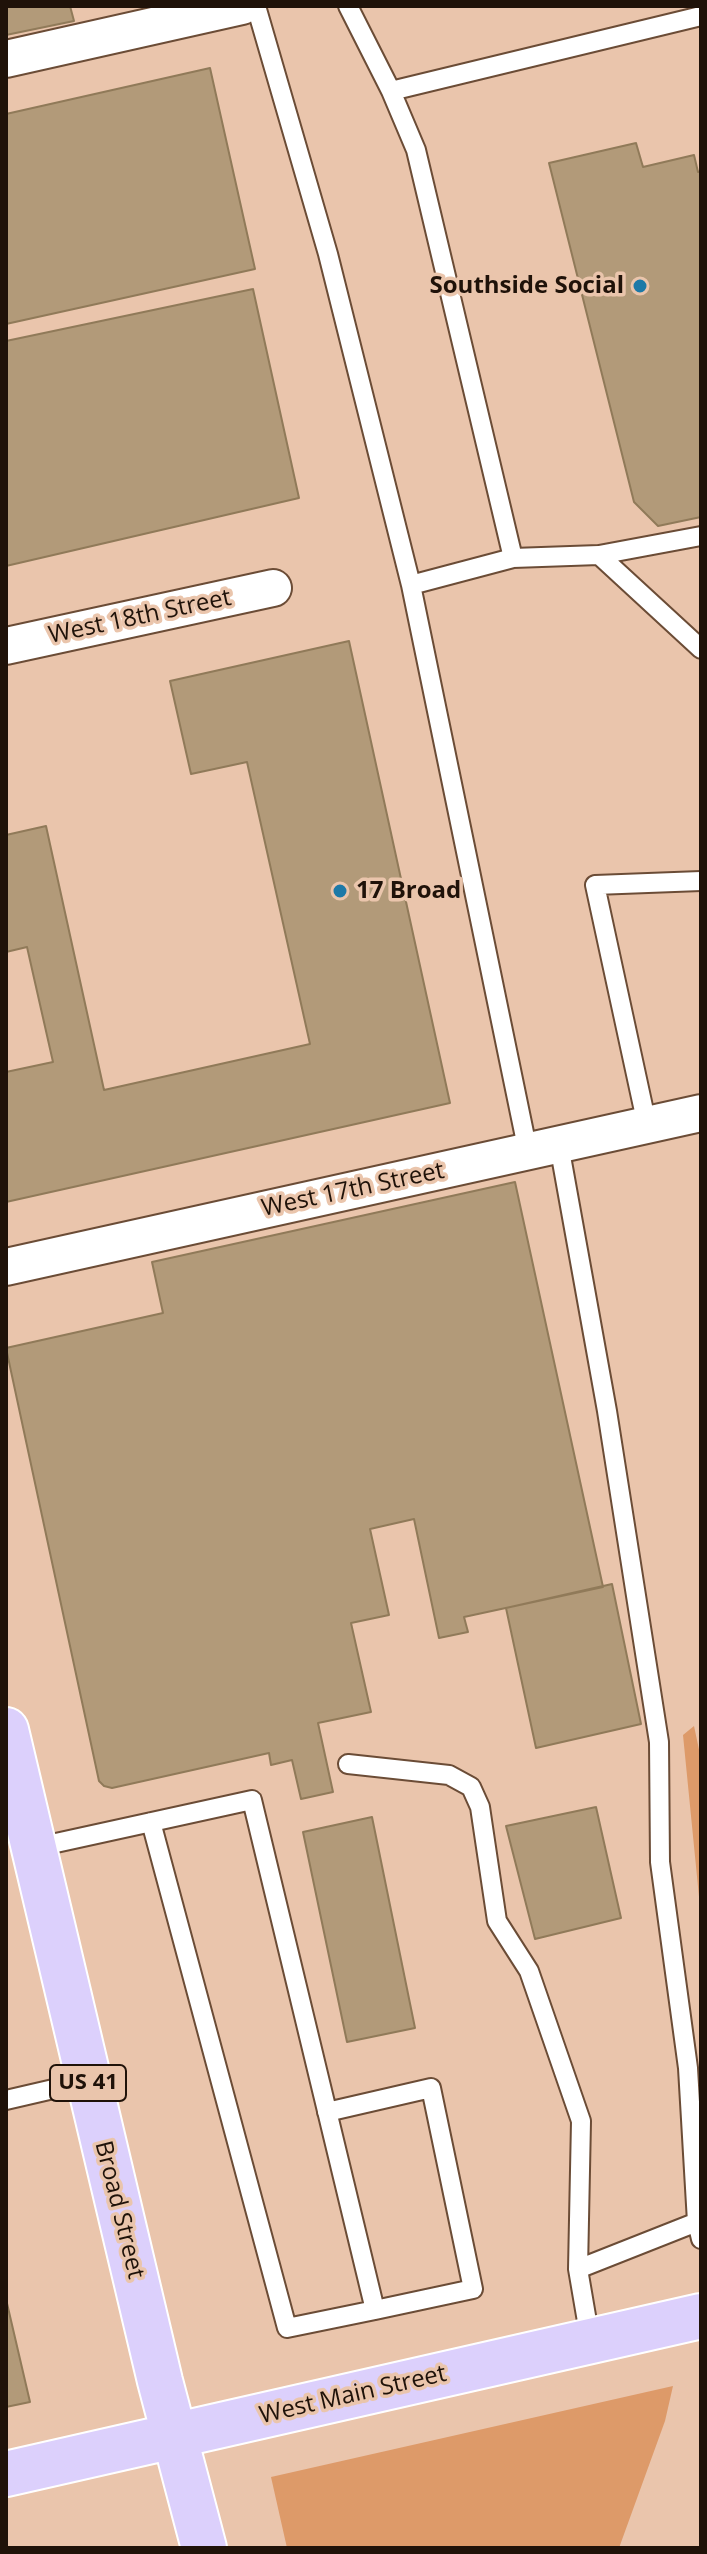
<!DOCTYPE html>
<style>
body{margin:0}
#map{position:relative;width:707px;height:2554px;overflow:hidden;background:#eac5ac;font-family:"Open Sans",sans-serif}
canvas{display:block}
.frame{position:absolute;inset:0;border:8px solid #1f1209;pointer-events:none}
</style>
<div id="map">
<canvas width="707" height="2554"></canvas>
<div class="frame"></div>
</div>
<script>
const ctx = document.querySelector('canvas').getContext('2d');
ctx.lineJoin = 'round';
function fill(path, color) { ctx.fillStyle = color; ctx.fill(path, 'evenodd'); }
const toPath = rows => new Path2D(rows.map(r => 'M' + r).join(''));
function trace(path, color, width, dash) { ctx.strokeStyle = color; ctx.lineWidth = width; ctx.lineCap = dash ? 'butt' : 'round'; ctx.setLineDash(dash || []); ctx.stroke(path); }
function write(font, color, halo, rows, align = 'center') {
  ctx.font = font + ' "Open Sans",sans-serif'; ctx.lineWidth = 7; ctx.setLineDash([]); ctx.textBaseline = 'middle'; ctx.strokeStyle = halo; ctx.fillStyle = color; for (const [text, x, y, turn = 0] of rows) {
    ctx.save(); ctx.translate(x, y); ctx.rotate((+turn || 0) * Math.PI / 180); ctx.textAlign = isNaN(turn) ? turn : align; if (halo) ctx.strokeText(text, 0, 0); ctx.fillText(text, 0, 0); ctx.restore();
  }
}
const green = toPath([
 [694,1726,701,1759,701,1917,683,1735],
 [673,2386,665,2421,619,2548,287,2548,271,2477]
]);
const building = toPath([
 [6,6,70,6,74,21,6,35,6,6],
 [210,68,255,269,6,324,6,114,210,68],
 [636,143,643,167,694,155,698,172,701,171,701,517,658,526,634,502,549,163,636,143],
 [253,289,299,498,6,566,6,341,253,289],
 [349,641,450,1103,6,1202,6,1072,53,1062,27,947,6,952,6,835,46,826,104,1090,310,1044,247,762,191,774,170,681,349,641],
 [515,1182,603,1587,464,1617,468,1632,439,1638,414,1519,370,1529,389,1615,351,1623,371,1712,318,1723,333,1792,301,1799,292,1760,271,1765,269,1753,112,1788,104,1786,99,1781,6,1348,163,1313,152,1262,515,1182],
 [612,1584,641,1724,536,1748,506,1608,612,1584],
 [596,1807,621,1918,535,1939,506,1826,596,1807],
 [372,1817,415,2028,347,2042,303,1832,372,1817],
 [6,2299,30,2402,6,2407,6,2299]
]);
const lane = toPath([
 [256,6,328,254,411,585,513,558,416,150,391,91,348,6],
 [391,91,701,16],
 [599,555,701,536],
 [513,558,599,555,701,649],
 [411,585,528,1152],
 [647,1125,595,885,701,881],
 [559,1145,607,1411,659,1742,660,1862,688,2068,697,2222],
 [348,1764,449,1775,471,1787,480,1807,497,1921,529,1971,581,2121,578,2269],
 [151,1822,287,2328,375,2310],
 [33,1848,252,1800,375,2310,473,2289,431,2088,327,2112],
 [6,2100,88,2081],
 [590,2339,578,2269,697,2222,701,2239]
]);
const street = toPath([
 [6,59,242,6],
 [6,646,273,588],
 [6,1267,701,1113]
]);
const primary = toPath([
 [6,1730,160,2381,204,2548],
 [6,2474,701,2316]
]);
const markers = [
 [640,286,8,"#1d79a7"],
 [340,891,8,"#1d79a7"]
];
const shields = [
 [88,2083,76]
];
const shieldNames = [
 ["US 41",88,2083]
];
const poiNames = [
 ["Southside Social",624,286],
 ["17 Broad",356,891,"left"]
];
const streetNames = [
 ["West 18th Street",140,617,-12],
 ["West 17th Street",353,1190,-12],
 ["Broad Street",119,2210,76],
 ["West Main Street",353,2395,-13]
];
fill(green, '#dd9a69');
fill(building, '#b29a79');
trace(building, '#907a59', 2);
trace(lane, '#6b4c36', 22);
trace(street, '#6b4c36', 40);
trace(primary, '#fff', 48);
trace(lane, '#fff', 18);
trace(street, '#fff', 36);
trace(primary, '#dcd0fc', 44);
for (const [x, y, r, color] of markers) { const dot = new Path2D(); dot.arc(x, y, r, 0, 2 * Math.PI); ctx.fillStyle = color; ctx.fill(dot); trace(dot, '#eac5ac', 3); }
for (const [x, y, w] of shields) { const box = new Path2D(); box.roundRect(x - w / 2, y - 18, w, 36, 6); ctx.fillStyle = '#eac5ac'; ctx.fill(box); trace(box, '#1f1209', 2); }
write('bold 22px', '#1f1209', null, shieldNames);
write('bold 24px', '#1f1209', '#eac5ac', poiNames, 'right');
write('24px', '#1f1209', '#eac5ac', streetNames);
</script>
